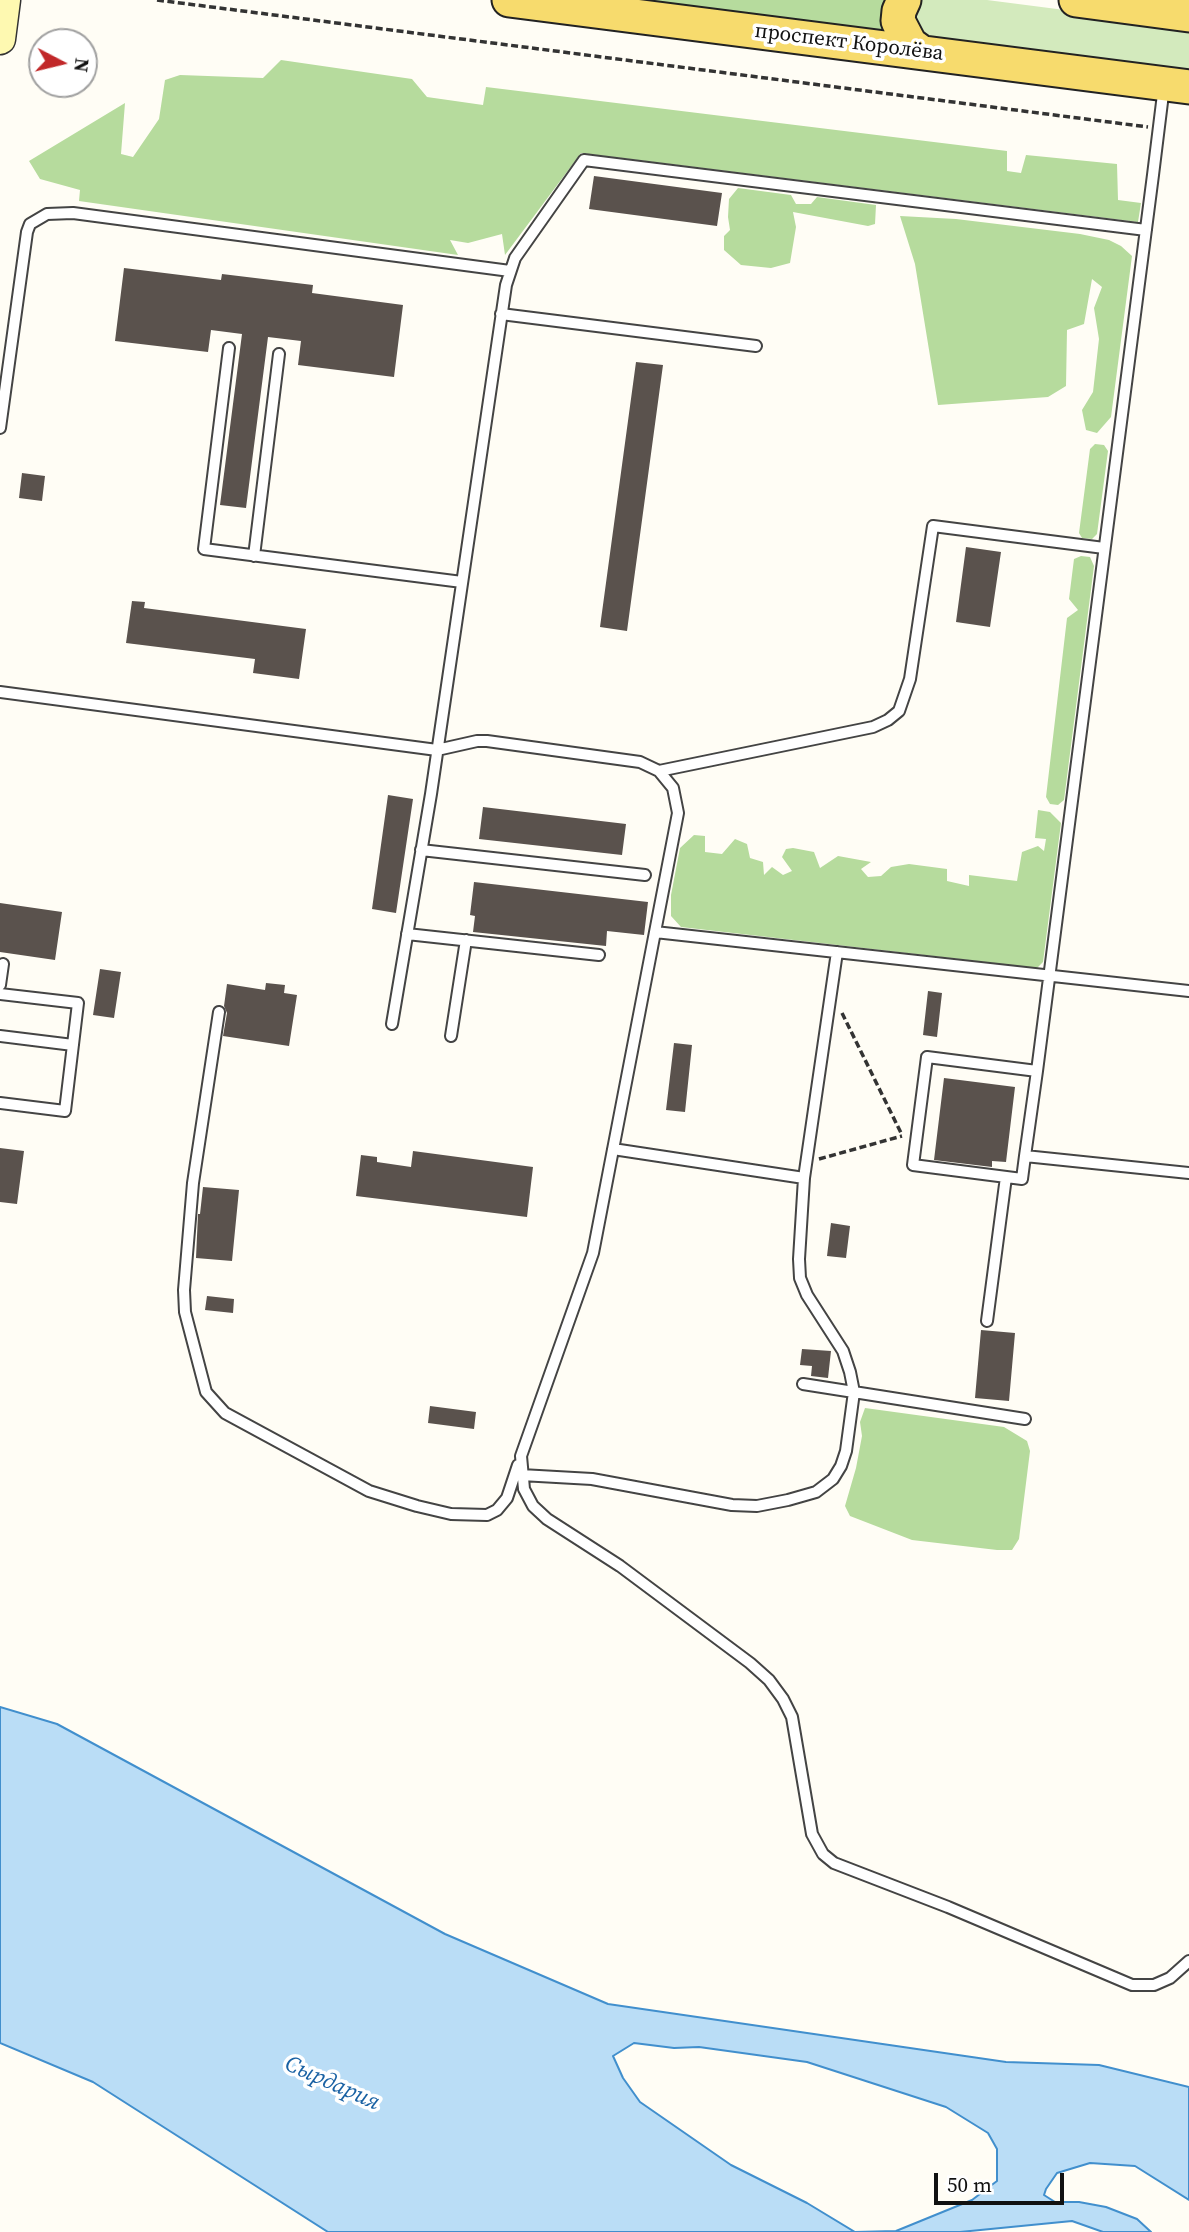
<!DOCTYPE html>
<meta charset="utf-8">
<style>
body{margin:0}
#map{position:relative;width:1189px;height:2232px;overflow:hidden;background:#fffdf5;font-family:"Source Serif 4",serif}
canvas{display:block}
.north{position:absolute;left:28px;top:28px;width:70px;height:70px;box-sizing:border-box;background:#fff;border:2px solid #a0a0a0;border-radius:50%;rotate:97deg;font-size:19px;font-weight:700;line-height:28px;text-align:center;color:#111}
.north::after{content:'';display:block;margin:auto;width:24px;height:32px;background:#c12829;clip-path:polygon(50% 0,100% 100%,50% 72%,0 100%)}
.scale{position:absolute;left:934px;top:2173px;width:130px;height:32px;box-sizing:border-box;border:4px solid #111;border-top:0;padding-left:9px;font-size:21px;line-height:24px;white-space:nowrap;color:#111;-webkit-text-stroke:5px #fff;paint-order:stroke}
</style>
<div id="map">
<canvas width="1189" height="2232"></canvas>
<div class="north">N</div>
<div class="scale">50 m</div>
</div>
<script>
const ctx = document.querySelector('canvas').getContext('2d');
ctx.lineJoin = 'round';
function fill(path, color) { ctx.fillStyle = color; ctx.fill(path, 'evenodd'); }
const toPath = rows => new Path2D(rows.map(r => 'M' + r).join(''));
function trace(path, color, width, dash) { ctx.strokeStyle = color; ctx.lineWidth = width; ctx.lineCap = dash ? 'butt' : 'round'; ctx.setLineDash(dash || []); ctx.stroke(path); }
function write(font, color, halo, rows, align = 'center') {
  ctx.font = font + ' "Source Serif 4",serif'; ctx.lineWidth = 7; ctx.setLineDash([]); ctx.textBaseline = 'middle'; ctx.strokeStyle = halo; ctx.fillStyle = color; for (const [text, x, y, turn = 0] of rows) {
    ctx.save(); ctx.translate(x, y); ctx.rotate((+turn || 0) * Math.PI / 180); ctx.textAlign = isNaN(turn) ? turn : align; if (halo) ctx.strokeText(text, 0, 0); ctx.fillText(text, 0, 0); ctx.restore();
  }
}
const green = toPath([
 [922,0,987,0,1189,26,1189,74,922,36,914,15]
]);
const forest = toPath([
 [604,0,889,0,893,37],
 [281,60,412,79,427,97,483,105,486,87,1007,151,1007,171,1021,173,1026,155,1117,164,1118,200,1141,203,1138,222,581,153,505,255,502,234,468,243,450,240,458,255,79,201,80,190,40,179,29,161,125,103,121,154,133,157,159,119,165,80,180,75,263,78],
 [738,188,791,195,796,204,811,204,817,197,876,205,875,224,868,226,793,212,796,227,790,263,771,268,741,265,724,250,724,236,730,230,728,217,729,199],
 [900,216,956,219,1080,234,1109,240,1121,246,1132,256,1111,417,1097,433,1086,430,1082,410,1093,392,1099,339,1094,308,1102,287,1092,279,1084,324,1067,330,1066,386,1048,397,938,405,915,264],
 [1095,444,1104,445,1108,451,1097,534,1092,539,1082,538,1079,533,1090,449],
 [1081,556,1090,557,1094,566,1064,800,1058,805,1050,804,1046,797,1067,618,1078,610,1069,599,1074,559],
 [1038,810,1050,812,1061,823,1043,962,1037,968,681,927,671,916,671,895,680,848,694,835,705,836,705,852,722,854,735,839,747,844,750,858,763,862,764,875,772,867,783,875,792,871,782,857,786,849,793,848,814,852,820,868,838,856,871,862,861,869,868,877,881,876,891,867,909,864,947,869,947,881,969,886,969,875,1017,881,1022,852,1038,846,1044,851,1046,839,1035,838],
 [865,1408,1004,1427,1027,1441,1030,1451,1019,1539,1012,1550,997,1550,912,1540,850,1516,845,1506,856,1468,862,1436,860,1422]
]);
const water = toPath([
 [0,1707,57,1724,445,1934,608,2004,1006,2062,1099,2065,1189,2087,1189,2200,1135,2166,1090,2163,1057,2173,1046,2189,1044,2195,1055,2202,1079,2202,1106,2207,1137,2219,1151,2232,1103,2232,1072,2221,960,2232,328,2232,93,2082,0,2043,0,1707],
 [634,2043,674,2048,699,2047,807,2062,946,2107,988,2133,997,2149,997,2181,972,2200,896,2231,855,2232,807,2203,731,2165,640,2102,623,2078,613,2056,634,2043]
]);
const building = toPath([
 [594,176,722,193,717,226,589,209],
 [124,268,221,280,222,274,313,285,312,293,403,305,394,377,298,365,301,341,268,337,246,508,220,505,242,334,211,330,208,352,115,341],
 [636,362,663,365,627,631,600,627],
 [22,473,45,476,42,501,19,498],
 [966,547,1001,552,990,627,956,622],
 [132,601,145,602,144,608,306,629,299,679,253,673,255,659,126,643],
 [388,795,413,799,396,913,372,909],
 [483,807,626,824,622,855,479,839],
 [474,882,648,902,644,935,607,931,606,946,473,932,475,916,470,915],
 [0,903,62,912,55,960,0,952],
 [100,969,121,972,114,1018,93,1015],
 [266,983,285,985,284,993,297,995,289,1046,223,1036,227,1013,224,1006,227,984,265,990],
 [928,991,942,993,937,1037,923,1035],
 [674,1043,692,1045,685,1112,666,1110],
 [944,1078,1015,1087,1006,1162,992,1161,992,1167,934,1160],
 [0,1148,24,1151,17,1204,0,1202],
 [413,1151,533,1167,527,1217,356,1196,361,1155,377,1157,377,1162,411,1167],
 [203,1187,239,1190,232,1261,196,1258,198,1214,200,1214],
 [831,1223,850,1226,846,1258,827,1256],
 [207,1296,234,1299,233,1313,205,1310],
 [981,1330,1015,1333,1009,1401,975,1398],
 [802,1349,831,1351,828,1378,811,1376,812,1366,800,1365],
 [430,1406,476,1412,474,1429,428,1423]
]);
const path = toPath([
 [157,0,1148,127],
 [842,1013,902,1135],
 [819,1159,902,1136]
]);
const lane = toPath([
 [501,314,756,346],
 [229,348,204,549,462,582],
 [0,428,27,232,30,224,47,214,73,213,510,271],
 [254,556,279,354],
 [0,692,437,750,477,741,487,741,640,762,659,771,673,788,678,813,593,1253,521,1456,524,1489,533,1506,547,1519,620,1566,750,1663,769,1680,783,1699,792,1717,812,1834,823,1854,834,1863,948,1907,1132,1985,1154,1985,1170,1978,1189,1961],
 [659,771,873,727,888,720,899,711,910,679,933,526,1104,548],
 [421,850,645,875],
 [655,932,1189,991],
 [407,934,599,955],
 [0,985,3,964],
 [0,994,78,1003,65,1111,0,1103],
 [219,1012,193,1183,184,1290,185,1312,206,1392,225,1413,369,1491,417,1506,451,1514,487,1515,497,1510,507,1498,518,1465],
 [392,1024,431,794,506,285,515,258,584,160,1146,230],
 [0,1036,73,1045],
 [451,1036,466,940],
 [1037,1071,927,1057,913,1165,1022,1179,1025,1156,1037,1071,1153,175,1164,86],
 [613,1149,804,1178],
 [1025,1156,1189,1173],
 [987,1321,1006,1177],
 [803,1384,1025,1419],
 [521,1475,592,1479,732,1505,757,1506,788,1500,816,1492,833,1479,841,1466,846,1451,854,1392,850,1372,843,1351,807,1295,800,1278,799,1259,804,1178,837,952]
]);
const secondary = toPath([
 [0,39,5,0]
]);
const primary = toPath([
 [509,0,1189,87],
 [904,0,899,11,898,21,910,44,921,52],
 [1076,0,1189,15]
]);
const streetNames = [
 ["проспект Королёва",849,43,7]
];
const waterNames = [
 ["Сырдария",332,2084,24]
];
fill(green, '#d3eabd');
fill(forest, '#b6db9d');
fill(water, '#baddf6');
trace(water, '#418fcd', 2);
fill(building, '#5a524d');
trace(lane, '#444', 14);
trace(secondary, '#333', 33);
trace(primary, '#222', 37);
trace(path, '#333', 3.5, [7, 3.5]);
trace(lane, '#fff', 10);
trace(secondary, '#fef9b1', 30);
trace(primary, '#f7db6d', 33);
write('21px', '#111', '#fff', streetNames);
write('italic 23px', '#1961a3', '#fff', waterNames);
</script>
